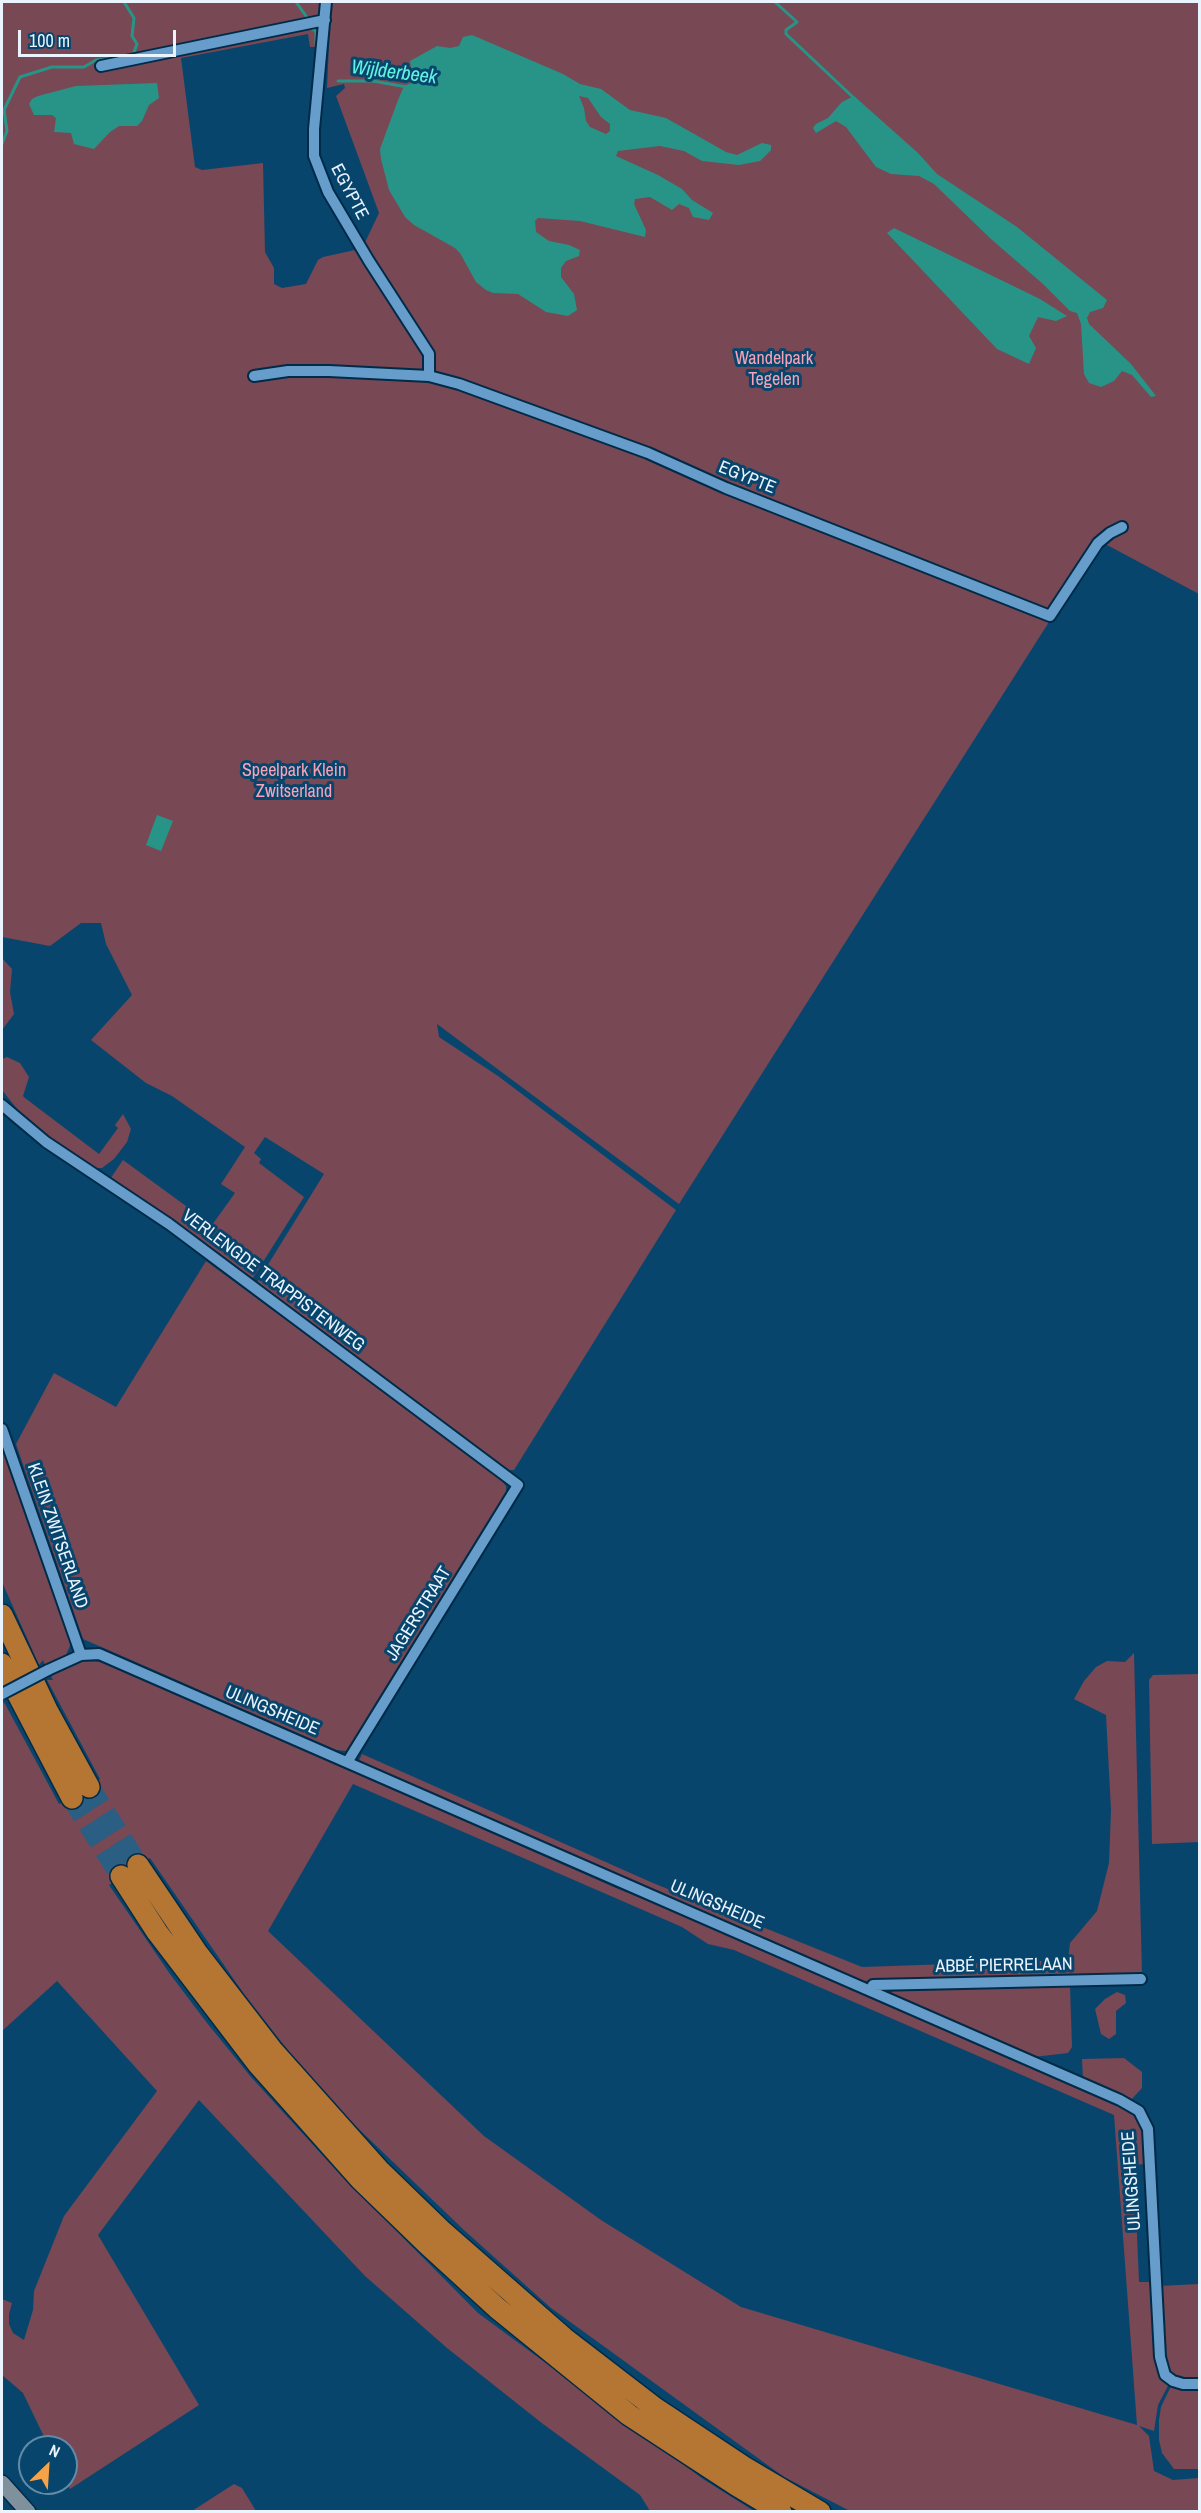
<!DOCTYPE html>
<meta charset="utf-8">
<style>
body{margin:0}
#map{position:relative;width:1201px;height:2513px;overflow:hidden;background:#08456d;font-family:"Archivo Narrow",sans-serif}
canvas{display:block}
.frame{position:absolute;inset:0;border:3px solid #e9f4fe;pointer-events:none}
.north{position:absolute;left:18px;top:2435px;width:60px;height:60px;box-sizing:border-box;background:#08456d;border:2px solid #628ba7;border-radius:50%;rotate:25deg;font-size:16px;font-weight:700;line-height:24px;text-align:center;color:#e9f4fe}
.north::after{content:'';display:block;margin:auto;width:21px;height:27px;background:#f6a248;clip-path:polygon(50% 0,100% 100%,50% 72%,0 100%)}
.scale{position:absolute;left:18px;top:30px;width:158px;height:27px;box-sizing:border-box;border:3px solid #e9f4fe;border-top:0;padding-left:8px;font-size:18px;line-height:21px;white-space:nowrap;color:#e9f4fe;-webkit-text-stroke:4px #08456d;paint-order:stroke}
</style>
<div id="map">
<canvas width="1201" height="2513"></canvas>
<div class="frame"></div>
<div class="north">N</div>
<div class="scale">100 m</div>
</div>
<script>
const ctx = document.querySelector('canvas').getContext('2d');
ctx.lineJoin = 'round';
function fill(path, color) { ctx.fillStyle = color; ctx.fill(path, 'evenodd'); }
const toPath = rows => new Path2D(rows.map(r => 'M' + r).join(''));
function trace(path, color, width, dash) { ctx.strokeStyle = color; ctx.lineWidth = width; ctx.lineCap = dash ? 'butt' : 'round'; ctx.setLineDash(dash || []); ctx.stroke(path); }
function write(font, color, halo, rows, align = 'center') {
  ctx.font = font + ' "Archivo Narrow",sans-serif'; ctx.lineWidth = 6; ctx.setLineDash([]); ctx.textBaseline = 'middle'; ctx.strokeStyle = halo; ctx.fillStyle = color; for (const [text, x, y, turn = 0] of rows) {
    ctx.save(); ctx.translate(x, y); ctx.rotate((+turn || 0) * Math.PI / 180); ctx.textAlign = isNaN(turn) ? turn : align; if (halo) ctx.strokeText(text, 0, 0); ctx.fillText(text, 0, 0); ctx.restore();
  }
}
const green = toPath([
 [2,2,320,2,319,18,313,27,318,35,318,47,310,47,308,34,181,58,195,167,202,170,263,163,265,252,274,268,274,284,282,288,306,284,318,260,323,257,355,250,359,255,379,213,336,96,345,88,344,84,327,88,331,2,1199,2,1199,594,1107,545,1096,548,679,1204,437,1024,439,1037,498,1076,676,1210,514,1470,509,1470,256,1284,324,1174,265,1137,254,1153,261,1159,259,1163,304,1197,251,1281,110,1179,123,1160,212,1225,235,1193,221,1184,245,1147,172,1096,146,1083,91,1040,132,995,106,944,101,923,81,923,50,946,2,937],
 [2,958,12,969,10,992,14,1014,2,1030],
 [7,1057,20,1063,29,1077,23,1096,25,1098,99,1154,118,1128,115,1125,123,1114,131,1129,127,1142,114,1159,102,1168,91,1168,49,1139,22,1115,2,1090,2,1059],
 [206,1261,498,1476,506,1486,506,1493,352,1745,346,1751,336,1750,83,1639,16,1444,54,1373,116,1407],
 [2,1445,72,1641,66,1655,45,1665,43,1660,39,1665,2,1582],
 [1134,1653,1142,1975,859,1981,358,1763,362,1754,653,1883,862,1967,1068,1960,1070,1943,1097,1911,1109,1863,1111,1810,1106,1715,1074,1699,1084,1681,1096,1667,1107,1661,1125,1662],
 [84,1661,103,1662,616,1888,710,1926,1119,2105,1134,2115,1144,2131,1145,2164,1134,2165,1139,2282,1151,2282,1154,2358,1159,2375,1169,2384,1158,2405,1154,2431,1139,2426,1149,2436,1154,2471,1173,2480,1199,2478,1199,2511,850,2511,784,2477,551,2308,465,2231,342,2113,290,2053,244,1994,150,1858,109,1885,170,1974,207,2023,251,2077,336,2170,478,2313,703,2479,754,2511,650,2511,640,2495,543,2424,447,2348,365,2276,199,2100,98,2235,199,2405,70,2489,66,2482,66,2447,49,2447,23,2393,2,2375,2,2299,12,2303,9,2314,9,2324,13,2333,24,2340,33,2310,34,2291,64,2216,157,2091,57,1981,2,2031,2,1705,4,1702,59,1804,66,1801,100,1779,47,1680,53,1680,51,1676],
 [353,1784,682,1927,708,1944,734,1950,1114,2115,1137,2425,741,2307,601,2220,484,2136,268,1931],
 [1199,1674,1199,1842,1152,1844,1149,1680,1153,1675],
 [1070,1986,1072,2047,1068,2053,1034,2057,891,1994,893,1988],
 [1117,1992,1125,1995,1126,2003,1116,2011,1116,2034,1109,2039,1101,2034,1095,2009,1105,1999],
 [1124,2058,1142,2072,1142,2088,1131,2100,1083,2079,1082,2059],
 [1199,2284,1199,2377,1184,2377,1176,2375,1169,2370,1164,2360,1159,2286],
 [1171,2386,1199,2389,1199,2469,1174,2469,1162,2453,1159,2440,1159,2420,1161,2407],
 [234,2484,242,2488,256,2511,192,2511]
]);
const water = toPath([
 [472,35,563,74,580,84,601,89,630,110,666,118,726,152,737,155,762,143,771,145,771,150,760,161,739,165,702,161,684,151,660,146,618,151,616,156,658,175,682,189,692,200,713,213,709,220,693,217,689,208,679,204,672,210,650,197,635,199,634,204,646,230,645,237,580,221,538,218,535,221,536,232,549,241,569,245,580,250,579,256,566,261,561,268,561,277,574,294,577,310,568,316,546,312,518,294,493,293,486,290,476,282,460,253,455,248,414,225,405,217,389,190,381,159,380,149,398,100,404,86,413,82,416,76,411,68,410,61,437,46,450,48,459,46,463,37],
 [579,96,588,98,601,117,610,124,610,131,606,134,590,127,586,121,584,108],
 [157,83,159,98,149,105,142,121,137,126,119,126,110,132,94,149,74,144,71,133,54,132,56,118,52,115,34,115,29,104,32,99,38,96,76,86],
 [854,96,918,153,937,174,1017,227,1107,300,1103,308,1090,312,1087,318,1089,324,1131,364,1156,396,1151,397,1132,375,1122,371,1114,381,1101,387,1089,383,1084,374,1081,324,1077,313,1070,311,1043,284,991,239,934,184,919,176,891,174,876,167,846,127,836,121,816,133,813,128,816,124,828,118,842,102],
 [894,228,1040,299,1067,316,1056,321,1038,317,1029,336,1036,348,1029,364,997,349,887,233],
 [157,815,173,821,161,851,146,845]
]);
const stream = toPath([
 [124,2,134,18,132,36,137,44,133,55,129,56],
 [296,2,306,16],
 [775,2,797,22,786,30,786,34,855,99],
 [308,27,316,31,316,45],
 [338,81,373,81,407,87],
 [2,144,7,131,4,110,20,77,52,67,84,67,96,60,117,58]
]);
const motorwayTunnel = toPath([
 [89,1787,138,1865],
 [72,1798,121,1876]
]);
const minor = toPath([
 [326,2,314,129,314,156,328,192,369,261,429,354,429,376],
 [101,66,325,20],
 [254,376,288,371,329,371,429,376,459,384,648,453,726,488,1050,616,1098,543,1110,533,1122,527],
 [2,1105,46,1142,169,1224,518,1485,348,1761],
 [2,1429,81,1655],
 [48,1670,81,1655,99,1654,1120,2100,1139,2111,1148,2129,1160,2357,1165,2375,1173,2381,1183,2384,1200,2384],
 [871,1989,873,1985,1141,1979]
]);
const secondary = toPath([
 [2,2483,28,2512]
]);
const motorway = toPath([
 [2,1615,47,1710,89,1787],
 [2,1664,72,1798],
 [138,1865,198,1954,272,2050,379,2170,443,2232,564,2338,655,2408,744,2467,820,2512],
 [121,1876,157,1932,257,2063,361,2180,426,2243,497,2308,629,2415,736,2485,781,2512]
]);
const minorBridge = toPath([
 [2,1694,48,1670]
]);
const streetNames = [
 ["EGYPTE",349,192,62],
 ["EGYPTE",747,478,22],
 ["VERLENGDE TRAPPISTENWEG",273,1281,37],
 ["KLEIN ZWITSERLAND",57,1536,71],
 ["JAGERSTRAAT",419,1614,-58],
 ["ULINGSHEIDE",272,1711,23],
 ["ULINGSHEIDE",717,1905,23],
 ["ABBÉ PIERRELAAN",1004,1966,-1],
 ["ULINGSHEIDE",1132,2181,-94]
];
const parkNames = [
 ["Wandelpark",774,359],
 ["Tegelen",774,380],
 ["Speelpark Klein",294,771],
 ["Zwitserland",294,792]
];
const waterNames = [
 ["Wijlderbeek",394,73,7]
];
fill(green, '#784854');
fill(water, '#289488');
trace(stream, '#289488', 3);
trace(motorwayTunnel, '#2a5f83', 21, [21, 10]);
trace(minor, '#002b48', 14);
trace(secondary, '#002b48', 18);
trace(motorway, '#002b48', 24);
trace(minor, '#669dca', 10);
trace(secondary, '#7e919d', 15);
trace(motorway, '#b57633', 21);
trace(minorBridge, '#002b48', 14, []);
trace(minorBridge, '#669dca', 10);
write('18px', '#e9f4fe', '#08456d', streetNames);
write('18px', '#f6a3b7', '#08456d', parkNames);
write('italic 20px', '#63f3e1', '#08456d', waterNames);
</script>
